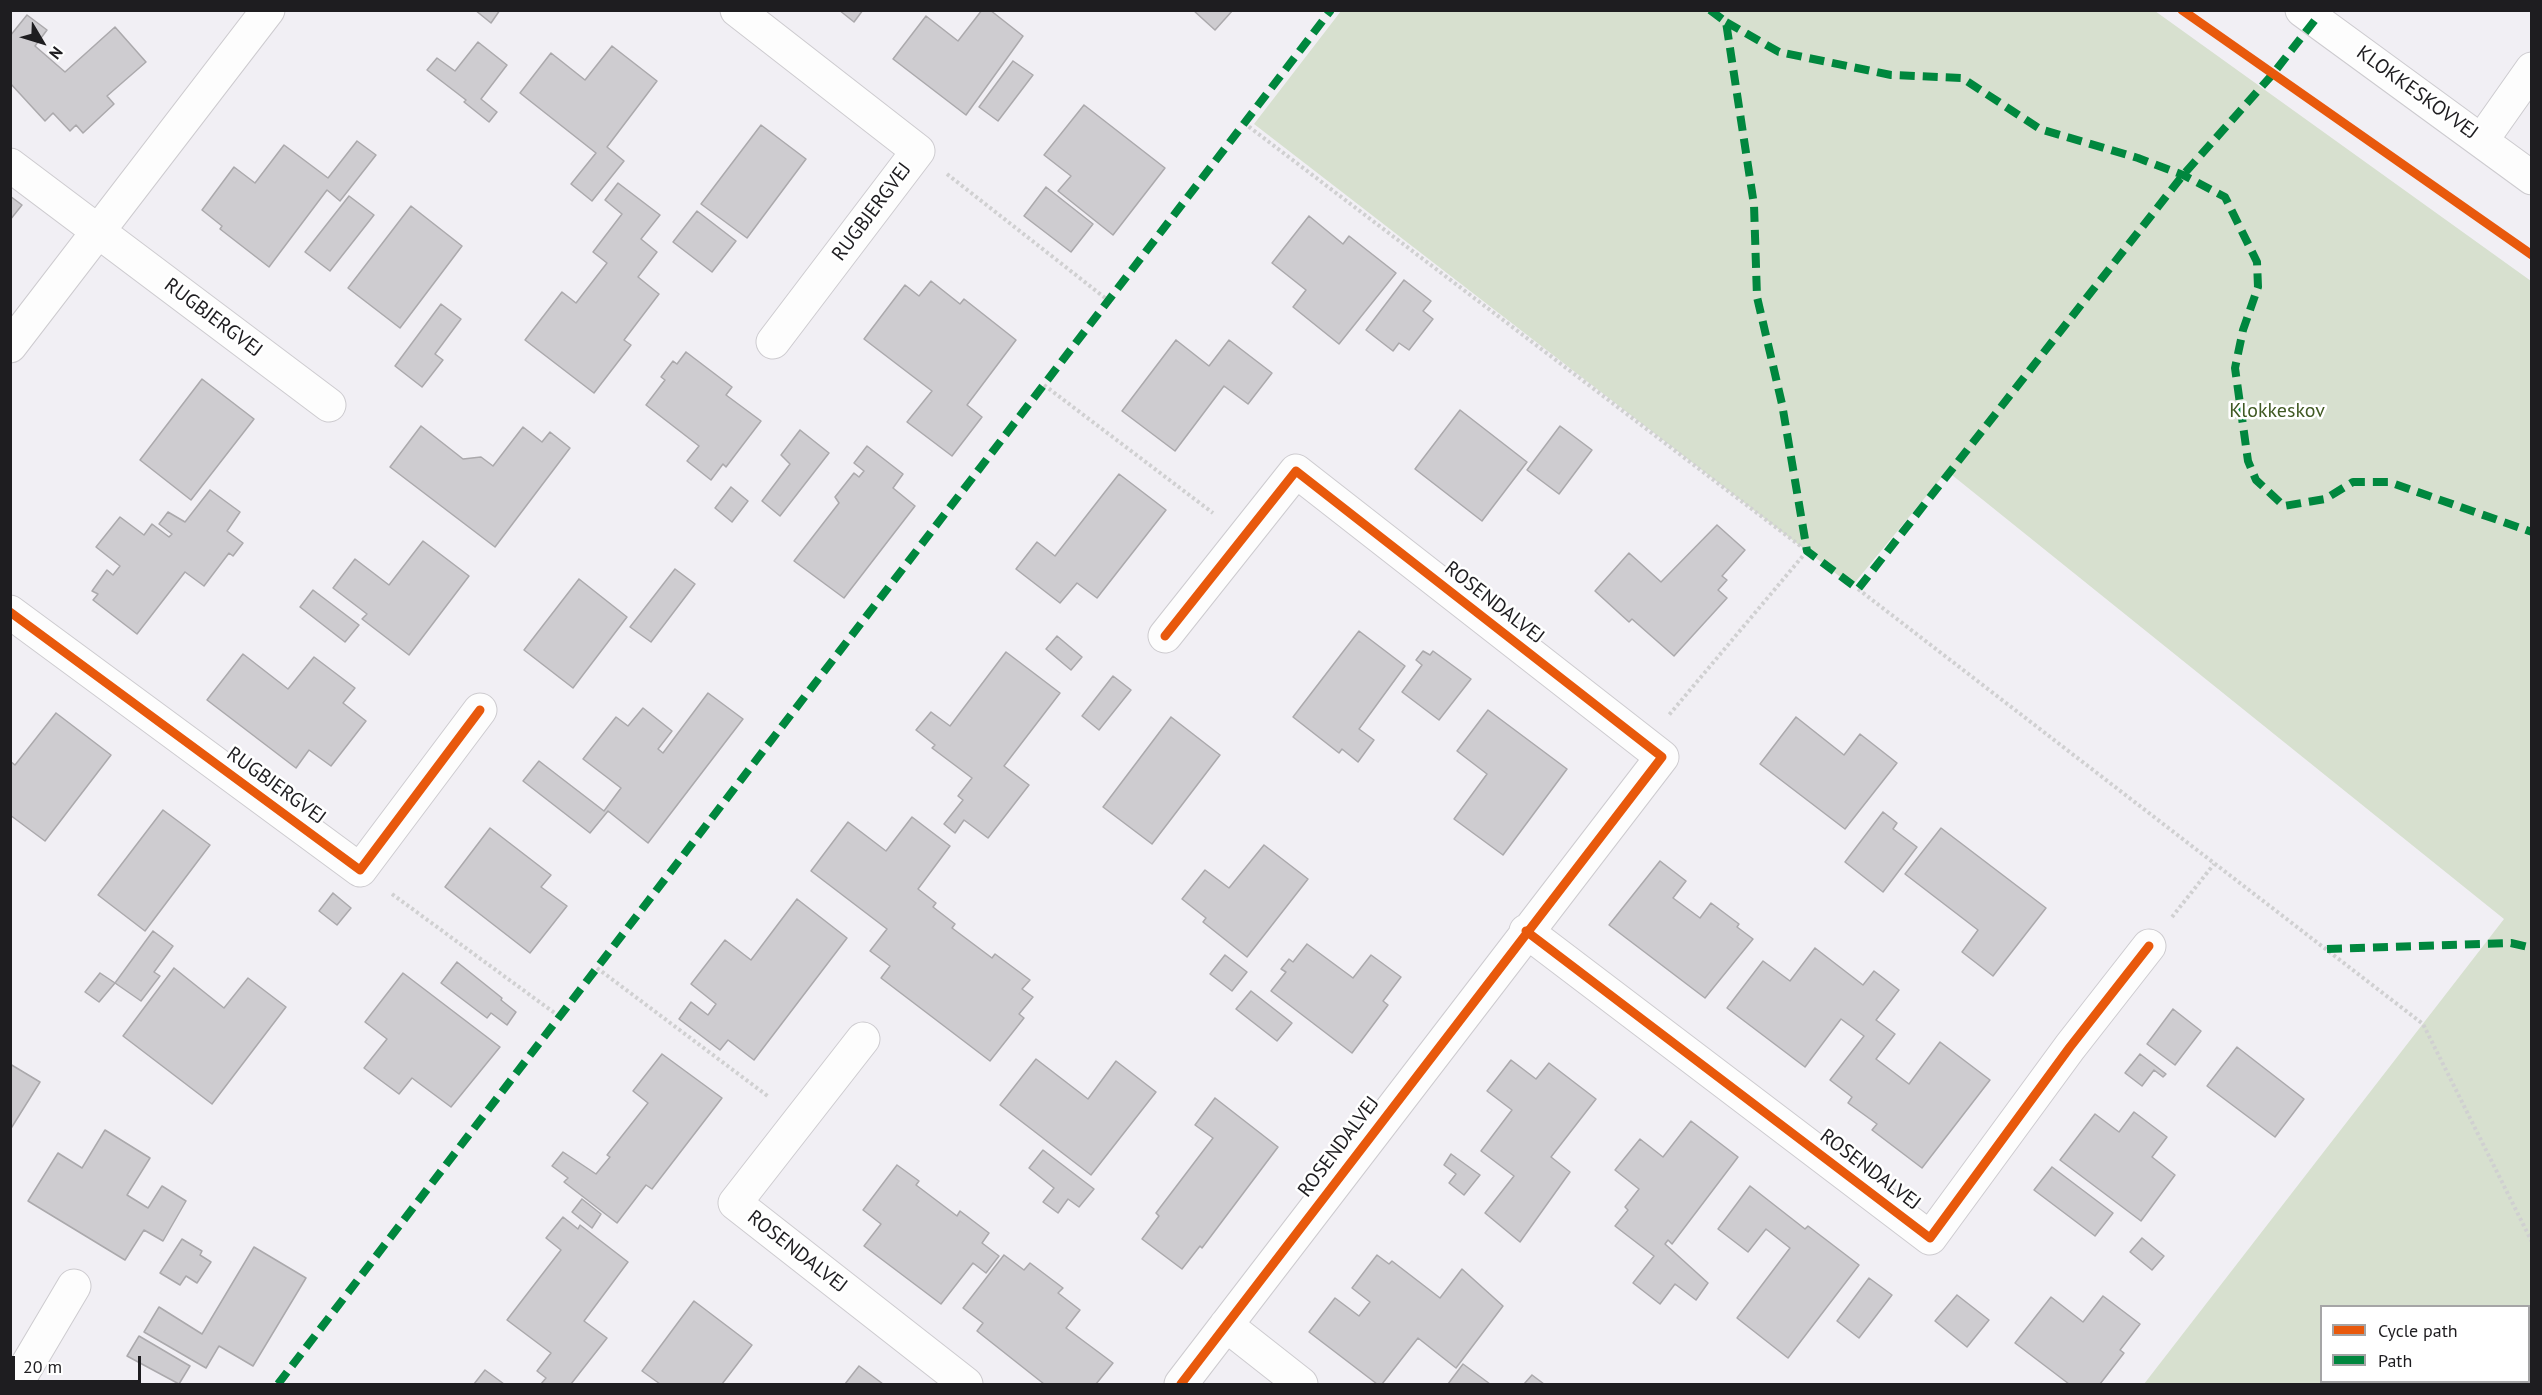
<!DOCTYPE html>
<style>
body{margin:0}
#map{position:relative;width:2542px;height:1395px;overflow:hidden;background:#f1eff4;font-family:"PT Sans",sans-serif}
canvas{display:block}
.frame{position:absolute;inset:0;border:12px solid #1e1d20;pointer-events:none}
.legend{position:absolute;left:2320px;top:1305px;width:210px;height:78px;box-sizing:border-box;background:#fff;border:2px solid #a5a5a6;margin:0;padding:8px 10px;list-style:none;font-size:18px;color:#1e1d20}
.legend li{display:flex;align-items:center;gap:12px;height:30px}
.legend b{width:30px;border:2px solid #a5a5a6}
.north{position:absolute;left:12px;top:12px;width:60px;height:60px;-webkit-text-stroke:4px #fff;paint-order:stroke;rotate:128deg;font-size:16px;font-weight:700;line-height:24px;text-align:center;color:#1e1d20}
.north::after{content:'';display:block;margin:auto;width:21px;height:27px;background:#1e1d20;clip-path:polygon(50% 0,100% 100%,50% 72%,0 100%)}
.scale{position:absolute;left:12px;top:1356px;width:129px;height:27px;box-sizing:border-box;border:3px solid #1e1d20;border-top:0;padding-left:8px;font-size:18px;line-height:21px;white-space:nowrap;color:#1e1d20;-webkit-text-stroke:4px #fff;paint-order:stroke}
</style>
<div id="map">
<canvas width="2542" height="1395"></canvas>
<div class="frame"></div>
<ul class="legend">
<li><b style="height:8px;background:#e8590c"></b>Cycle path</li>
<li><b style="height:8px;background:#00873e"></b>Path</li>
</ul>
<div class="north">N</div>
<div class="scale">20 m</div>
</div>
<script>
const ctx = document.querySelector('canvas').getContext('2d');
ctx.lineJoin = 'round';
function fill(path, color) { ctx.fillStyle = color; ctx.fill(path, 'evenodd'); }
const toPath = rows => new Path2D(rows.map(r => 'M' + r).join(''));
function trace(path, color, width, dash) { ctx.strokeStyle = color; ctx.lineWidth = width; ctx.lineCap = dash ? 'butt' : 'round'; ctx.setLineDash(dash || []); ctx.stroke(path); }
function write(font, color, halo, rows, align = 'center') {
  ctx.font = font + ' "PT Sans",sans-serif'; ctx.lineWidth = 5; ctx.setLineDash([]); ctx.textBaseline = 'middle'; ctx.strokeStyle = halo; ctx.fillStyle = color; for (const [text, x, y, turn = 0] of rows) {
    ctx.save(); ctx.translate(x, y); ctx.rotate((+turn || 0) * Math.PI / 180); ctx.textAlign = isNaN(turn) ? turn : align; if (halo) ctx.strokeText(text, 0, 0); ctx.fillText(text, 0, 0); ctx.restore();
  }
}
const green = toPath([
 [1341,11,2155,11,2531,281,2531,1384,2144,1384,2504,919,1947,471,1852,586,1254,124],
 [2322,1306,2528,1306,2528,1382,2322,1382]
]);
const building = toPath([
 [475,10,500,10,491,23,475,10],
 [839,10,863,10,854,22,839,10],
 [982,10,990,10,1023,36,966,115,893,59,926,16,958,41,982,10],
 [1193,10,1233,10,1215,30,1193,10],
 [27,15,47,30,35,46,65,72,115,27,146,62,107,96,114,104,83,133,76,125,70,131,53,113,45,121,10,83,10,36,27,15],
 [478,42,507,65,481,99,497,112,489,122,464,102,466,100,427,70,437,58,455,71,478,42],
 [612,46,657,81,607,147,624,161,592,201,571,184,596,153,520,93,551,53,585,80,612,46],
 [1013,61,1033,75,998,121,979,107,1013,61],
 [1084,105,1165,168,1113,235,1058,191,1071,176,1044,155,1084,105],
 [761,125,806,159,747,238,701,204,761,125],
 [357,141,376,155,340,201,327,190,269,267,220,229,222,226,202,210,234,167,255,183,284,145,328,178,357,141],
 [618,183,660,215,641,239,657,252,638,277,659,294,624,340,631,345,594,393,525,340,562,292,576,303,607,263,593,252,622,214,605,200,618,183],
 [1046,187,1093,224,1071,252,1024,216,1046,187],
 [10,196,22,205,10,220,10,196],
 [349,196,374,215,330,271,305,252,349,196],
 [411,206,462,246,400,328,348,288,411,206],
 [697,211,736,241,712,272,673,242,697,211],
 [1309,216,1343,244,1349,236,1396,273,1339,344,1293,307,1306,290,1272,263,1309,216],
 [1404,280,1431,301,1423,311,1433,319,1409,350,1399,343,1393,351,1366,330,1404,280],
 [931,281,960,304,964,299,1016,340,967,405,982,417,952,456,907,422,932,391,864,339,905,285,919,296,931,281],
 [441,304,461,319,435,354,443,360,422,387,395,366,441,304],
 [1176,340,1209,366,1229,340,1272,373,1248,404,1224,386,1175,451,1122,411,1176,340],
 [686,352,732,387,726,395,761,421,726,467,723,464,711,480,687,461,699,446,646,405,665,380,661,377,673,361,677,364,686,352],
 [202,379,254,419,191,500,140,460,202,379],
 [1460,410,1527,462,1482,521,1415,469,1460,410],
 [421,426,463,459,481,457,493,466,523,427,542,442,550,432,570,448,495,547,390,467,421,426],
 [1560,426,1592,450,1559,494,1527,470,1560,426],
 [800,430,829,453,780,516,762,501,790,464,781,455,800,430],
 [867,446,903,474,893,488,915,506,844,598,794,561,839,503,835,497,854,473,859,477,864,471,854,463,867,446],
 [1119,474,1166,510,1097,598,1077,583,1060,603,1016,569,1037,542,1055,556,1119,474],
 [731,487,748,501,732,522,715,508,731,487],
 [210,490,240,512,227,531,243,543,233,556,229,553,204,586,185,572,137,634,93,600,98,594,92,591,107,570,113,575,120,566,96,547,120,517,144,535,152,524,169,537,172,534,159,524,168,512,185,522,210,490],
 [1717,525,1745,550,1722,576,1727,580,1718,590,1727,598,1674,656,1632,619,1629,622,1595,591,1629,553,1661,582,1717,525],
 [423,541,469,576,409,655,362,619,367,614,333,588,355,559,389,585,423,541],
 [675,569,695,584,651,642,630,627,675,569],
 [579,579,627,617,573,688,524,650,579,579],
 [313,590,359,625,345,642,300,607,313,590],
 [1359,631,1405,666,1359,729,1374,740,1358,762,1342,749,1339,753,1293,717,1359,631],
 [1057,636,1082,657,1071,670,1046,649,1057,636],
 [1423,651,1430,655,1433,651,1471,679,1439,720,1402,692,1422,665,1416,660,1423,651],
 [1006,652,1060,693,1004,766,1029,785,988,838,964,820,955,833,944,824,963,800,958,796,972,778,932,748,935,745,916,730,931,712,950,726,1006,652],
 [243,654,288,689,314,657,355,688,343,703,366,721,331,766,309,750,296,768,207,700,243,654],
 [1113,676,1131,690,1099,730,1082,716,1113,676],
 [708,693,743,719,648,843,608,811,590,833,523,781,539,761,604,811,621,788,583,759,616,717,628,726,643,708,672,731,658,749,663,753,708,693],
 [1488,710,1567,769,1503,855,1454,819,1487,774,1457,751,1488,710],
 [56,713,111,755,45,841,10,815,10,761,15,765,56,713],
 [1171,717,1220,755,1152,844,1103,807,1171,717],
 [1796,717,1844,755,1860,734,1897,763,1845,829,1760,764,1796,717],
 [163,810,210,845,145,931,98,895,163,810],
 [1883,812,1897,823,1893,829,1917,847,1883,892,1845,862,1883,812],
 [912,817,950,846,918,889,936,903,933,907,955,924,952,928,992,958,995,954,1030,980,1022,989,1033,997,1019,1014,1024,1018,990,1061,881,978,890,966,870,951,887,929,811,871,848,822,886,851,912,817],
 [490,828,551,875,541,887,567,906,530,953,445,887,490,828],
 [1941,828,2046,908,1993,976,1962,952,1978,930,1905,874,1941,828],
 [1264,845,1308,879,1247,957,1203,922,1206,918,1182,899,1205,870,1229,888,1264,845],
 [1660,861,1686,881,1673,898,1700,918,1711,903,1739,924,1737,927,1753,939,1705,998,1609,925,1660,861],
 [333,893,351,908,337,925,319,911,333,893],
 [797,899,847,938,754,1060,728,1040,720,1050,679,1019,691,1002,708,1015,716,1004,691,984,725,940,751,960,797,899],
 [153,931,173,946,154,972,160,976,141,1001,115,983,153,931],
 [1307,944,1353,978,1371,955,1401,977,1383,1001,1388,1005,1352,1053,1271,991,1286,972,1281,969,1289,959,1293,962,1307,944],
 [1815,948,1863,985,1874,971,1899,990,1876,1020,1895,1034,1876,1059,1909,1084,1940,1042,1990,1080,1922,1168,1872,1130,1877,1124,1848,1103,1852,1097,1830,1080,1864,1036,1841,1019,1805,1067,1727,1008,1763,961,1790,981,1815,948],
 [1225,955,1247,972,1232,991,1210,974,1225,955],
 [457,962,502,998,501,1000,516,1012,507,1025,491,1013,487,1018,441,983,457,962],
 [174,968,224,1008,248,978,286,1007,212,1104,123,1036,174,968],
 [100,973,115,983,99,1002,85,992,100,973],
 [403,973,500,1047,451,1107,412,1078,399,1094,364,1068,387,1039,365,1022,403,973],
 [1251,991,1292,1023,1277,1041,1236,1009,1251,991],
 [2173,1009,2201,1031,2175,1065,2147,1044,2173,1009],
 [2237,1047,2304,1099,2275,1137,2207,1086,2237,1047],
 [662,1054,722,1098,652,1189,646,1185,617,1223,564,1182,568,1178,552,1166,563,1152,596,1174,610,1157,607,1155,648,1103,633,1091,662,1054],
 [2140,1054,2166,1074,2163,1077,2154,1070,2142,1086,2125,1073,2140,1054],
 [1036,1059,1088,1099,1116,1061,1156,1092,1091,1175,1000,1105,1036,1059],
 [1511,1060,1536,1079,1549,1063,1596,1099,1551,1157,1570,1172,1520,1242,1485,1213,1514,1176,1481,1151,1512,1110,1487,1091,1511,1060],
 [10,1064,40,1082,10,1130,10,1064],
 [1215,1098,1278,1147,1202,1248,1200,1246,1182,1269,1142,1239,1159,1216,1156,1213,1213,1138,1195,1125,1215,1098],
 [2134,1112,2167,1137,2152,1157,2175,1175,2141,1221,2060,1160,2095,1114,2119,1132,2134,1112],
 [1691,1121,1738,1157,1672,1244,1668,1240,1665,1244,1708,1283,1696,1300,1675,1284,1660,1304,1633,1283,1654,1256,1615,1226,1628,1210,1625,1207,1639,1189,1615,1170,1640,1139,1663,1157,1691,1121],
 [105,1130,150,1158,127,1195,148,1208,162,1186,186,1201,163,1241,144,1230,125,1260,28,1201,58,1153,82,1168,105,1130],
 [1043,1150,1094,1189,1079,1207,1068,1199,1058,1213,1043,1202,1054,1188,1029,1168,1043,1150],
 [1451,1154,1480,1175,1464,1195,1449,1183,1456,1174,1444,1165,1451,1154],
 [897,1165,919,1181,916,1185,957,1216,960,1211,989,1233,982,1243,999,1256,986,1273,973,1263,941,1304,864,1246,881,1224,863,1210,897,1165],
 [2052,1167,2113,1213,2095,1236,2034,1190,2052,1167],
 [1750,1186,1805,1229,1808,1226,1859,1265,1788,1358,1737,1318,1790,1248,1766,1229,1748,1252,1718,1229,1750,1186],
 [582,1199,601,1214,592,1228,572,1212,582,1199],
 [563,1217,578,1229,580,1225,628,1262,584,1321,607,1338,571,1384,541,1384,546,1378,537,1371,551,1353,507,1320,561,1250,546,1238,563,1217],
 [2142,1238,2164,1256,2152,1270,2130,1252,2142,1238],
 [182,1239,202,1251,200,1255,211,1262,197,1283,186,1276,180,1285,160,1273,182,1239],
 [254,1247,306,1278,253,1366,219,1346,206,1368,144,1332,159,1307,202,1334,254,1247],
 [1004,1255,1024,1270,1030,1263,1063,1288,1058,1293,1080,1310,1066,1328,1113,1363,1096,1384,1044,1384,977,1331,983,1323,963,1308,1004,1255],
 [1377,1255,1389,1264,1392,1261,1440,1298,1462,1269,1503,1306,1456,1368,1418,1338,1382,1384,1377,1384,1309,1332,1335,1298,1359,1316,1370,1302,1352,1288,1377,1255],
 [1869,1278,1892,1295,1859,1338,1837,1321,1869,1278],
 [1957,1295,1989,1320,1967,1347,1935,1321,1957,1295],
 [2103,1296,2140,1324,2120,1350,2124,1353,2100,1384,2069,1384,2015,1343,2051,1297,2083,1322,2103,1296],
 [694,1301,752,1345,722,1384,660,1384,642,1371,694,1301],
 [139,1336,190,1366,179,1384,127,1356,139,1336],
 [1463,1364,1490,1384,1448,1384,1463,1364],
 [859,1366,883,1384,845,1384,859,1366],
 [485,1370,504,1384,474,1384,485,1370],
 [1532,1375,1544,1384,1524,1384,1532,1375]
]);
const path = toPath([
 [1244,123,1807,551,1669,715],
 [947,174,1109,301],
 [1044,385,1213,513],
 [1858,589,2423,1024,2532,1242],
 [392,894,560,1017],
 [2172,917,2214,864],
 [597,968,769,1097]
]);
const minor = toPath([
 [737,10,918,151,773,342],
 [2482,140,2532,69],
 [10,165,329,405],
 [10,346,268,10],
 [10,612,360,870,480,710],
 [1165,636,1296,471,1662,757,1181,1384],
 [1526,931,1930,1238,2070,1047,2149,946],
 [863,1039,735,1203,966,1384],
 [1226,1325,1301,1384],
 [16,1384,74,1286]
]);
const tertiary = toPath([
 [2302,10,2532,178]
]);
const quiet = toPath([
 [1710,10,1726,22,1754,205,1757,297,1782,404,1807,551,1858,589,2183,175,2272,75,2315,20],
 [1726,22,1779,52,1891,75,1962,78,2040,129,2138,158,2183,175,2225,197,2257,262,2258,287,2243,330,2235,368,2248,461,2256,480,2284,506,2325,499,2353,482,2389,482,2532,532],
 [2327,949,2511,943,2532,948],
 [278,1384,1331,10]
]);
const cycleway = toPath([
 [2182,10,2532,255],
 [10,612,360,870,480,710],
 [1165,636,1296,471,1662,757,1181,1384],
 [1526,931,1930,1238,2070,1047,2149,946]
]);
const streetNames = [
 ["KLOKKESKOVVEJ",2417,93,36],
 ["RUGBJERGVEJ",872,212,-53],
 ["RUGBJERGVEJ",213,318,37],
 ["ROSENDALVEJ",1494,603,38],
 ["RUGBJERGVEJ",276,786,36],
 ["ROSENDALVEJ",1339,1147,-53],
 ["ROSENDALVEJ",1870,1170,37],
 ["ROSENDALVEJ",797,1252,38]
];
const parkNames = [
 ["Klokkeskov",2277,411]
];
fill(green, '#d7e0cf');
fill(building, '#ceccd0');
trace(building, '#aba9ac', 1.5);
trace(minor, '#cdcbcf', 35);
trace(tertiary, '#cdcbcf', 35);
trace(path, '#d0d0d1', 4, [3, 3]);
trace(minor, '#fdfdfd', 33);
trace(tertiary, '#fdfdfd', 33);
trace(quiet, '#00873e', 8, [15, 8]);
trace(cycleway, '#e8590c', 9);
write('20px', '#1e1d20', '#fff', streetNames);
write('20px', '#405923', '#fff', parkNames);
</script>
